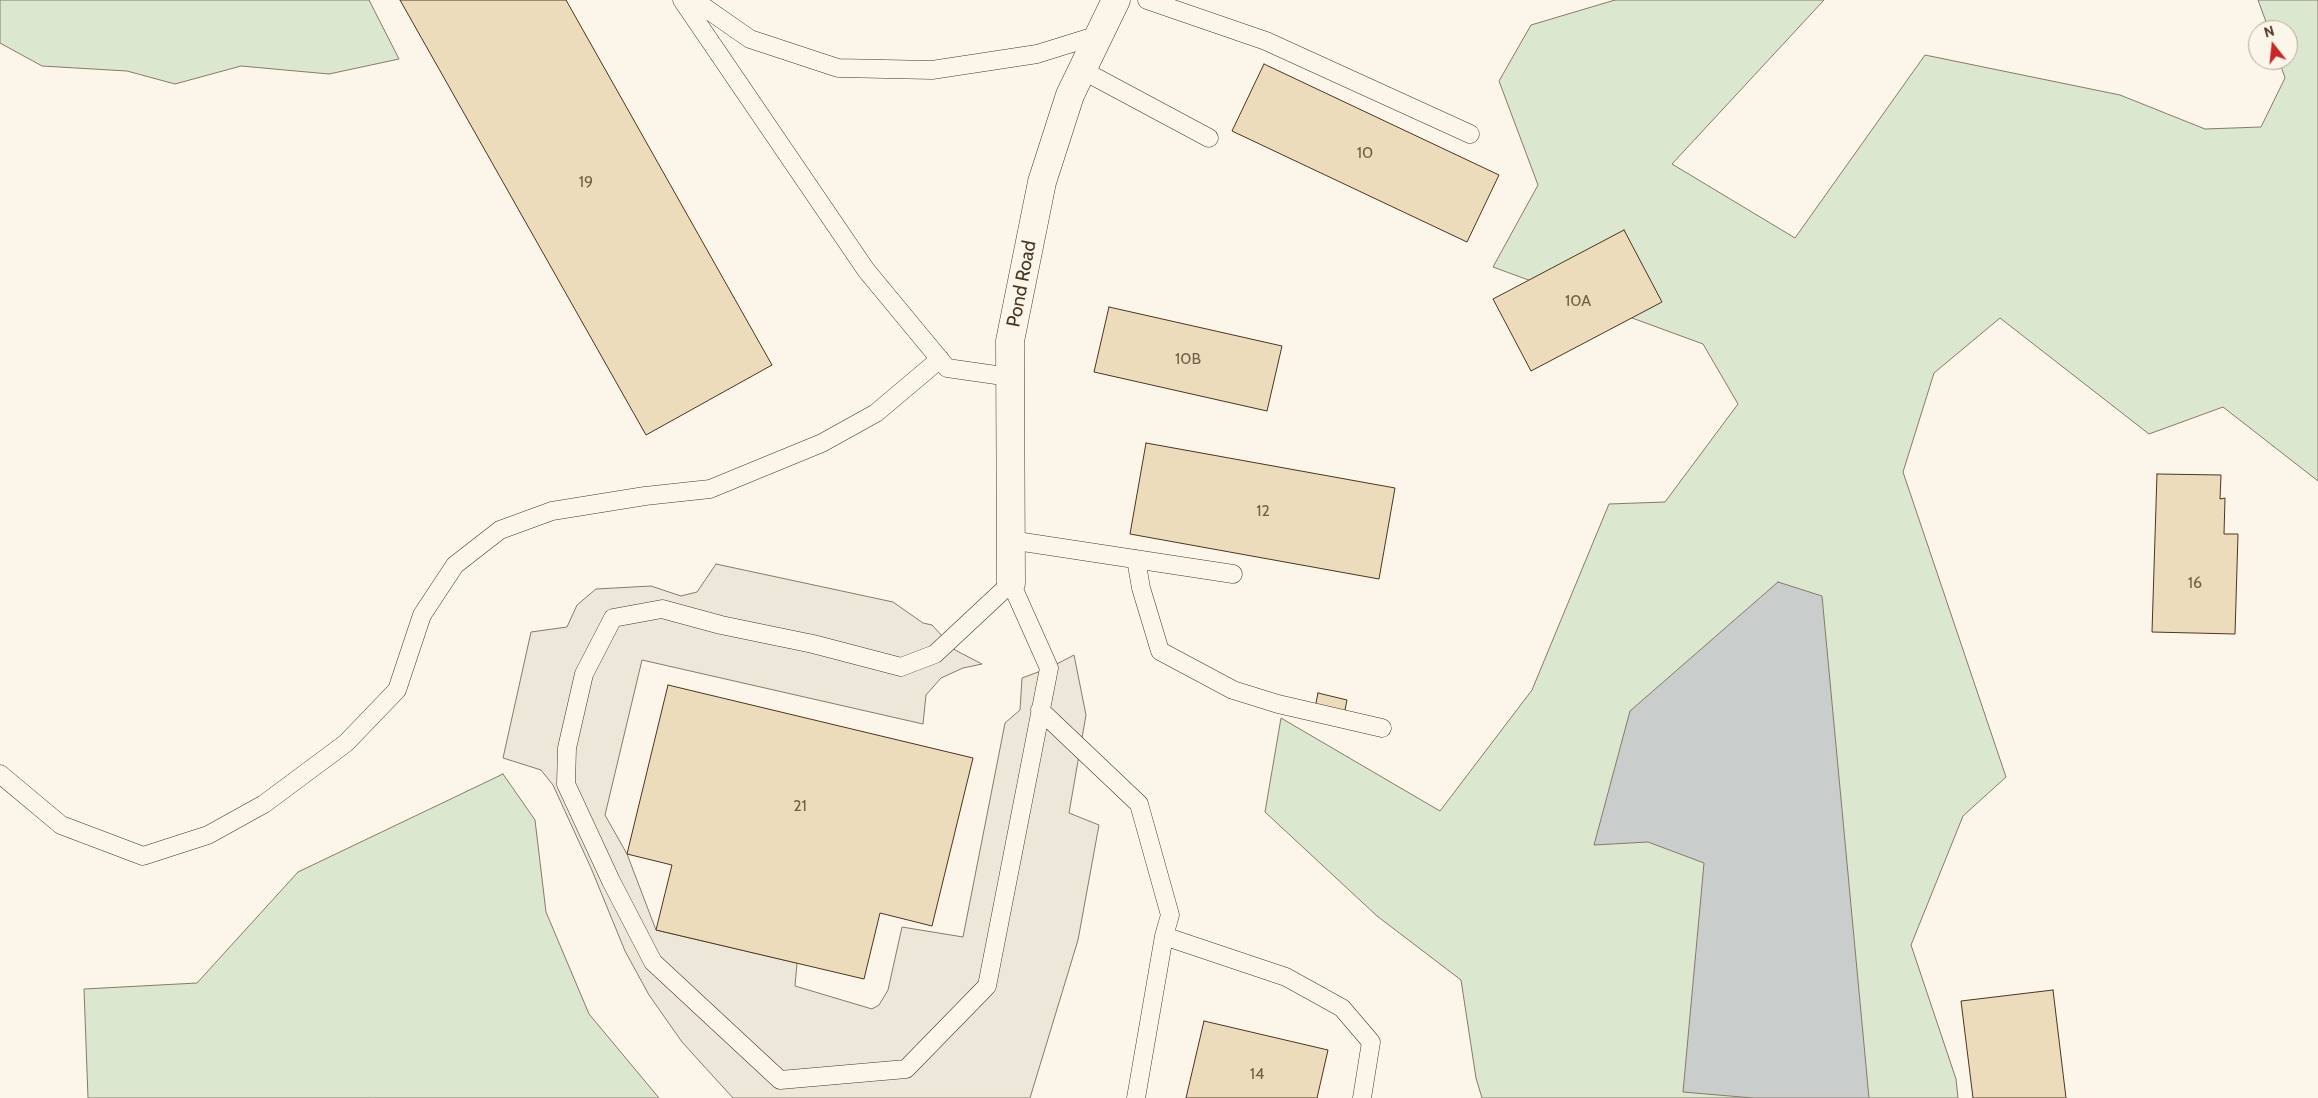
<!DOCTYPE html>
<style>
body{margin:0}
#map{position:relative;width:2318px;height:1098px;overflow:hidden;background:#fbf6e9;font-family:Cabin,sans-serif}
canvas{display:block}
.north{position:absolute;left:2248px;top:20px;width:50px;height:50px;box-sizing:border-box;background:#fbf6e9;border:1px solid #b4a999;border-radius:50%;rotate:344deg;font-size:14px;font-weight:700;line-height:20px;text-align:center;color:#4a3520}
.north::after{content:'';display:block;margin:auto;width:18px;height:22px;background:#c62828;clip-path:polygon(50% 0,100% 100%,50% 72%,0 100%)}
</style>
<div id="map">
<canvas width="2318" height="1098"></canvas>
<div class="north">N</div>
</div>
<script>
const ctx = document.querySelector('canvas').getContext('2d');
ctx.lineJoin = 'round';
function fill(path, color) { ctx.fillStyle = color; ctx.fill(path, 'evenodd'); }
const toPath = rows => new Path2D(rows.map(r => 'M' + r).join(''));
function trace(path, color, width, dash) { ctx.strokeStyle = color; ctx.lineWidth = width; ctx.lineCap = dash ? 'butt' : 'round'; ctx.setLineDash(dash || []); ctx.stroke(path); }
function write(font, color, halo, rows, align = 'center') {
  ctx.font = font + ' Cabin,sans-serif'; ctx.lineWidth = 4; ctx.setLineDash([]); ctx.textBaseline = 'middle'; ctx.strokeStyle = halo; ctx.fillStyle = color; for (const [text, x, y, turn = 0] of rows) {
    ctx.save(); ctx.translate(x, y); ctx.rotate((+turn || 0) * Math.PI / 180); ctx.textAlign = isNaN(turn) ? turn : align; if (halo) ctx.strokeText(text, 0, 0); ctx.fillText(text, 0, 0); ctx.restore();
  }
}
const green = toPath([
 [0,0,369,0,399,59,329,74,241,66,175,84,127,71,42,66,0,43,0,0],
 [1615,0,1824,0,1672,164,1795,238,1925,55,2120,95,2205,129,2261,127,2285,78,2279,60,2288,60,2288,30,2269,30,2258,0,2318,0,2318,481,2223,407,2149,434,2000,318,1934,373,1903,472,2006,777,1963,816,1911,945,1956,1079,1958,1098,1482,1098,1476,1078,1461,980,1377,916,1265,812,1281,718,1440,811,1532,690,1609,504,1665,502,1738,404,1703,344,1493,267,1538,185,1499,81,1531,25,1615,0],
 [503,774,535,820,546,912,589,1014,659,1098,88,1098,84,989,197,983,298,872,503,774]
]);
const parking = toPath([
 [716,564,893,602,923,623,932,625,955,650,982,664,963,668,941,678,926,695,923,724,642,660,605,815,627,854,656,930,797,963,795,986,872,1009,879,1005,888,990,902,927,963,937,1005,723,1020,710,1022,678,1049,668,1074,655,1086,715,1069,813,1099,825,1078,940,1030,1098,733,1098,682,1042,649,995,625,951,591,868,553,785,541,770,503,758,531,632,567,627,577,605,596,589,651,586,681,596,697,592,716,564]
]);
const water = toPath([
 [1778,582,1822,596,1869,1098,1753,1098,1683,1092,1704,863,1648,842,1594,845,1630,711,1778,582]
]);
const building = toPath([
 [400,0,566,0,772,365,646,435,400,0],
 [1264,64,1499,175,1467,242,1232,131,1264,64],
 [1624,230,1662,302,1531,371,1493,299,1624,230],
 [1109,307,1282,346,1267,411,1094,372,1109,307],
 [1146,443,1395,488,1379,579,1130,534,1146,443],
 [2157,474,2221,475,2220,499,2225,498,2224,534,2238,534,2235,634,2152,632,2157,474],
 [668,685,973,758,932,926,880,913,864,979,656,930,672,865,627,854,668,685],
 [1318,693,1347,700,1344,715,1315,708,1318,693],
 [2053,990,2066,1098,1973,1098,1961,1001,2053,990],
 [1204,1021,1328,1050,1317,1098,1186,1098,1204,1021]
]);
const service = toPath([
 [682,0,866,270,947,368,1010,377],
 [694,0,750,39,838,68,932,70,1037,54,1098,35],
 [1147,0,1266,41,1470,134],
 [1082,70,1209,138],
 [1010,540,1233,574],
 [1136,559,1141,588,1160,651,1233,690,1278,704,1382,728],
 [1011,583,1049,668,987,986,906,1069,780,1080,653,962,611,881,566,784,567,748,584,674,613,618,662,609,721,625,813,644,901,667,935,654,1011,583],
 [1040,710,1139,804,1170,915,1164,936,1136,1098],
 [0,774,61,825,143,856,208,835,264,804,346,743,397,690,422,615,455,565,500,530,552,511,645,496,710,489,822,443,876,413,940,359],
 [1164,936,1286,977,1342,1008,1371,1042,1362,1098]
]);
const minor = toPath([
 [1011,583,1010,341,1042,182,1070,95,1116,0]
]);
const numberNames = [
 ["10",1365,153],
 ["19",586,182],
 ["10A",1578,301],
 ["10B",1188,359],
 ["12",1263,511],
 ["16",2195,583],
 ["21",800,806],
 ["14",1257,1074]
];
const streetNames = [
 ["Pond Road",1022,284,-79]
];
fill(green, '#dce7d0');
trace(green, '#887966', 1);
fill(parking, '#ede7d9');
trace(parking, '#887966', 1);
fill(water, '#c9cecd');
trace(water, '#887966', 1);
fill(building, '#ecdcbc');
trace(building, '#4a3520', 1);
trace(service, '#4a3520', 19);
trace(minor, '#4a3520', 29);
trace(service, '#fbf6e9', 18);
trace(minor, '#fbf6e9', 28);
write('16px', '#725f47', null, numberNames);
write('19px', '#4a3520', '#fbf6e9', streetNames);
</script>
